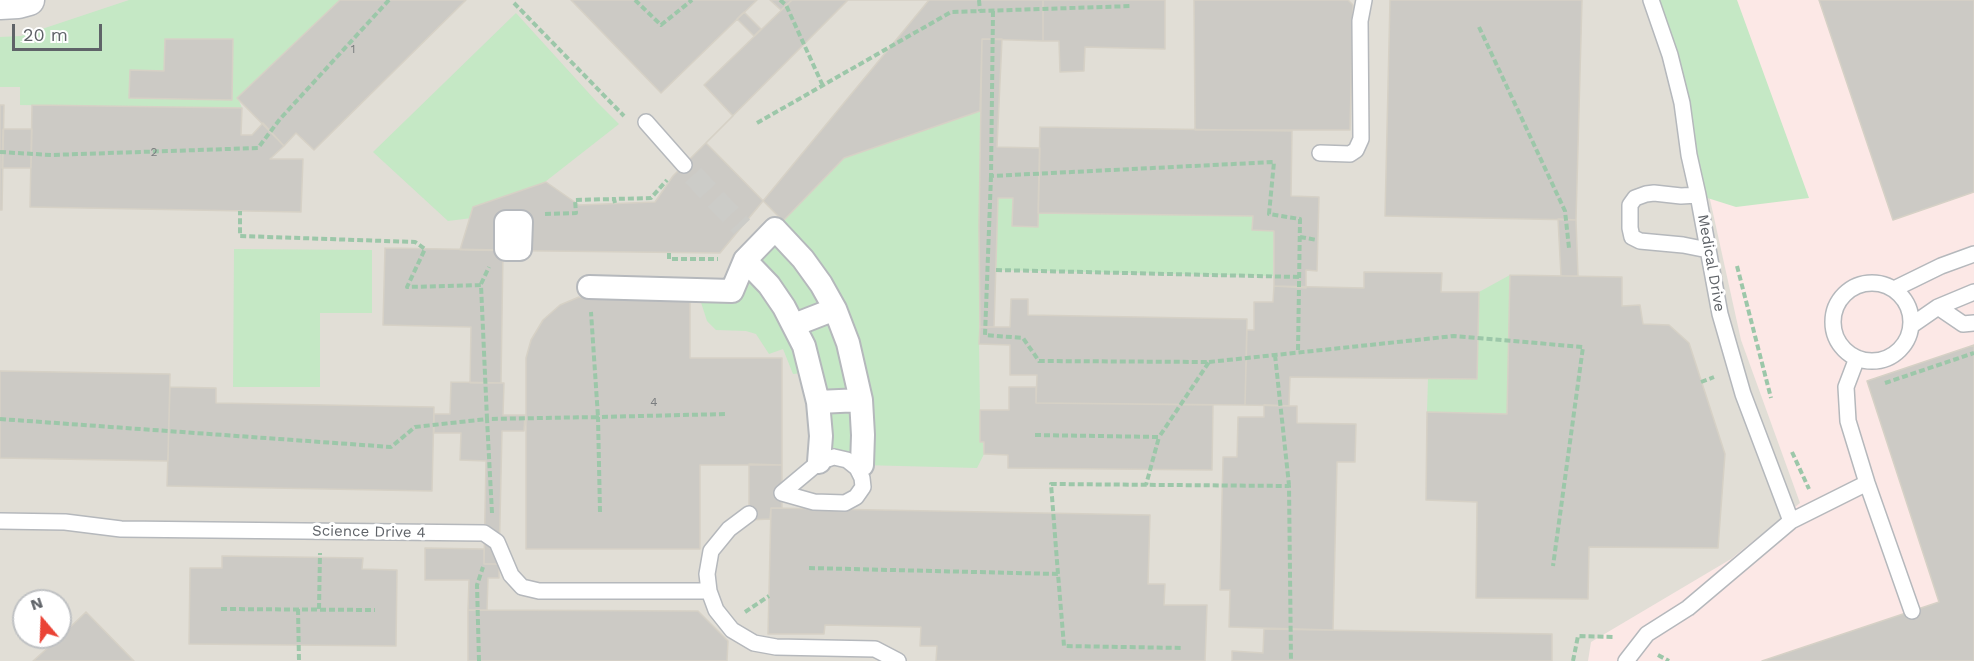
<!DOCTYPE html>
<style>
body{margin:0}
#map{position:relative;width:1974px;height:661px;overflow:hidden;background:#f1efe8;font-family:"Work Sans",sans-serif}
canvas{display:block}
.north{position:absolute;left:12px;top:589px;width:60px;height:60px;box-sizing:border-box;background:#fff;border:2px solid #bfc1c3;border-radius:50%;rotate:341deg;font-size:16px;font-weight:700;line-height:24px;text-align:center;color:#5f6368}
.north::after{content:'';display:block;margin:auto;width:21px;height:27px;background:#ea4335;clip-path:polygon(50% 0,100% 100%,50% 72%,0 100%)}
.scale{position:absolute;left:12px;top:24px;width:90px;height:27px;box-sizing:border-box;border:3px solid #5f6368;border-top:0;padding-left:8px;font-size:18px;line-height:21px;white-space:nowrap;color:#5f6368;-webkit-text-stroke:4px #fff;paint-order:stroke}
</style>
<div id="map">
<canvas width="1974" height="661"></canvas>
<div class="north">N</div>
<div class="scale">20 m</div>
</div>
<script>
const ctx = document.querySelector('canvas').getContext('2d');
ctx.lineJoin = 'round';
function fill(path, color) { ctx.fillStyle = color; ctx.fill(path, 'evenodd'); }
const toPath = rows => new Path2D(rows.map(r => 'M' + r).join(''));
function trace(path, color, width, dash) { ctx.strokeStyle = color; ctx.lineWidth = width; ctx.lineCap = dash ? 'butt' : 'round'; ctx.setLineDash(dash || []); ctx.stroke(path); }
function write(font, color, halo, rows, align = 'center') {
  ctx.font = font + ' "Work Sans",sans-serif'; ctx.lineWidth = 6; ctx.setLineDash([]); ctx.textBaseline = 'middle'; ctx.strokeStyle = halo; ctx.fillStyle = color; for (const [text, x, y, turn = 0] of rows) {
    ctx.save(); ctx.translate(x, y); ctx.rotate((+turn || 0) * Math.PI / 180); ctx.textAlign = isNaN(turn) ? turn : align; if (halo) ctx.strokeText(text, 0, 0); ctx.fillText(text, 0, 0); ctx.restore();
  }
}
const education = toPath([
 [0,0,1974,0,1974,661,0,661],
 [24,601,60,601,60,637,24,637]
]);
const medical = toPath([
 [1666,0,1974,0,1974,661,1588,661,1591,642,1731,559,1800,503,1741,340]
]);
const green = toPath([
 [129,0,340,0,238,98,242,108,20,105,20,87,0,87,0,37,21,36],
 [1651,0,1737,0,1809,198,1736,207,1698,195],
 [516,13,596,101,619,124,504,214,448,221,373,152],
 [980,111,979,344,980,410,984,454,977,468,862,465,819,462,811,372,793,374,783,349,769,354,756,334,746,331,716,330,707,321,697,290,732,291,745,260,844,158],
 [998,198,1013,198,1012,226,1037,227,1038,213,1253,216,1252,230,1274,231,1273,276,996,270],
 [234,249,372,250,372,313,320,313,320,387,233,387],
 [1510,275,1507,414,1427,412,1428,378,1477,379,1479,292]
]);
const building = toPath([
 [340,0,466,0,314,150,296,133,284,146,237,98,340,0],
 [571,0,757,0,661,93,571,0],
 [770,0,792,0,781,10,770,0],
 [792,0,1043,0,1043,41,982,39,980,111,844,158,783,221,706,143,733,116,704,85,792,0],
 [848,0,929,0,720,253,460,250,473,207,546,182,579,205,655,202,673,176,848,0],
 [1043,0,1165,0,1165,49,1085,47,1084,71,1060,72,1059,41,1043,41,1043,0],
 [1194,0,1348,0,1353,5,1350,130,1195,130,1194,0],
 [1390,0,1582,0,1576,220,1385,216,1390,0],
 [1819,0,1974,0,1974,192,1893,220,1819,0],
 [744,12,761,29,754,36,737,19,744,12],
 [165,39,233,39,232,100,129,98,130,70,164,71,165,39],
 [982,39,1002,39,997,147,1040,148,1038,227,1012,226,1013,198,998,198,994,327,980,327,979,227,982,39],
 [0,105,4,105,2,210,0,210,0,105],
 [32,105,242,108,241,135,252,135,263,123,284,146,270,159,303,159,301,212,30,207,32,105],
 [1040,127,1292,131,1291,196,1319,197,1317,271,1306,270,1306,288,1274,286,1274,231,1252,230,1253,216,1038,213,1040,127],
 [3,129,32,129,31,168,2,168,3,129],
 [1558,219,1576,220,1578,276,1561,276,1558,219],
 [385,248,503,250,501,383,470,383,471,327,383,325,385,248],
 [1364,272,1442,273,1441,292,1479,292,1477,379,1290,377,1289,406,1245,405,1247,330,1254,330,1254,302,1273,302,1274,286,1364,288,1364,272],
 [1510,275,1622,277,1622,306,1640,305,1643,324,1669,325,1689,343,1725,454,1718,548,1589,547,1588,599,1476,598,1477,502,1426,500,1427,412,1507,414,1510,275],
 [579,297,690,299,690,358,782,358,782,465,700,465,700,549,526,549,526,358,531,340,543,320,560,305,579,297],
 [1011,299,1028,299,1028,315,1247,319,1245,405,1036,403,1037,375,1010,375,1010,345,979,344,980,327,1010,327,1011,299],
 [1974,345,1974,661,1762,661,1939,602,1867,381,1974,345],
 [0,371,170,374,168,461,0,458,0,371],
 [451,382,504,383,503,415,525,415,524,431,502,431,499,564,484,564,486,461,460,460,461,433,434,433,434,414,450,414,451,382],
 [170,387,216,388,216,403,434,407,432,491,167,486,170,387],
 [1009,387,1036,387,1036,403,1213,405,1212,470,1008,468,1008,455,984,454,984,442,980,442,980,410,1009,410,1009,387],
 [1264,405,1297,406,1297,423,1356,424,1355,462,1337,462,1333,630,1229,627,1230,590,1220,590,1223,457,1237,457,1238,417,1264,417,1264,405],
 [749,464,782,465,782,508,771,508,770,519,749,520,749,464],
 [771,508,1150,515,1148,584,1165,584,1164,605,1207,605,1205,661,936,661,937,646,920,646,921,627,825,625,824,634,768,634,771,508],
 [425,548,484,549,484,564,499,564,499,578,488,578,487,610,468,610,469,580,425,580,425,548],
 [222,556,363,558,362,569,397,570,396,646,189,644,190,568,222,568,222,556],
 [468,610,698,611,728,641,727,661,468,661,468,610],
 [86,612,134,661,33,661,60,637,86,612],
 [1264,629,1552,634,1552,661,1232,661,1232,651,1263,653,1264,629]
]);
const pedestrianTunnel = toPath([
 [693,175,742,227]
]);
const path = toPath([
 [635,0,661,25,692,0],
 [780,0,786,5,823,86],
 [979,0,980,11],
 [514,3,624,116],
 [993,11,991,176,1274,162,1269,214,1300,219,1298,352],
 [1479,27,1565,211,1569,248],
 [757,123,951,12,1132,6],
 [0,152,51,155,258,148,280,119,389,0],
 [991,176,985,335,1023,338,1039,361,1209,362,1159,437],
 [615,203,614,199,651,198,667,180],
 [545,214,576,213,575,200,614,199],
 [1300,237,1317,240],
 [669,253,669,259,718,259],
 [1737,266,1771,398],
 [996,270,1299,277],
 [481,284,489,267],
 [1275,355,1289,485],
 [1209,362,1454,336,1583,347,1553,566],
 [1701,382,1714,377],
 [1885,383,1974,353],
 [0,419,391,447,415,427,487,419,481,285,407,287,425,249,415,242,240,236,240,211],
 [1035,435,1159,437,1146,485],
 [1792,452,1809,489],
 [600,512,598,417,726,414],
 [492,513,487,419,598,417,591,312],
 [809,568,1058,574,1064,646,1183,648],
 [1058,574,1051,484,1289,486,1291,661],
 [221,609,375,610],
 [298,609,299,661],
 [319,609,320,553],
 [745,612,769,596],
 [1658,655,1669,661],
 [479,661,477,585,483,567],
 [1573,661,1578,636,1615,637]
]);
const service = toPath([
 [1651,0,1670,55,1682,103,1689,155,1698,195,1720,314,1743,394,1791,521],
 [646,122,684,165],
 [1320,153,1350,154,1356,150,1361,139,1360,21,1364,0],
 [1698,195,1681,196,1654,193,1646,194,1635,198,1630,205,1630,228,1632,237,1640,241,1683,245,1708,250],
 '1833 322a39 39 0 1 1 78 0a39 39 0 1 1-78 0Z',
 [1894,289,1941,266,1974,254],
 [1938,307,1963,324,1974,323],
 [1912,325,1938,307,1974,292],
 [1857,358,1846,387,1848,421,1867,483,1912,611],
 [834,457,847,460,857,468,862,478,863,487,856,497,845,503,814,502,782,493,819,462,834,457],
 [749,514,729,529,711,551,707,574,709,591,716,610,732,630,754,643,776,647,875,649,898,661],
 [0,521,65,522,121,529,484,533,497,542,511,575,522,587,539,591,709,591],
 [1626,661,1647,634,1688,608,1791,521,1867,483]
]);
const pedestrian = toPath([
 [506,222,521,222,520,249,506,249,506,222],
 [745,260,769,285,784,307,804,346,818,402,821,436,819,462],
 [589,287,732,291,745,260,775,229,803,259,821,284,835,309,848,343,861,400,863,435,862,465],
 [794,325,835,309],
 [818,402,861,400]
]);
const minor = toPath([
 [0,4,18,3,29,0]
]);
const numberNames = [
 ["1",353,49],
 ["2",154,152],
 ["4",654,402]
];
const streetNames = [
 ["Medical Drive",1711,263,80],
 ["Science Drive 4",369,532,1]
];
fill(education, '#e1ded6');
fill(medical, '#fce8e6');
fill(green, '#c5e8c5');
fill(building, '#cccac5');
trace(building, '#d6d1c6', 1.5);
trace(pedestrianTunnel, '#ccccc8', 22, [22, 11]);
trace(service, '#b5b8bc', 18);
trace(pedestrian, '#b5b8bc', 26);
trace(minor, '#b5b8bc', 33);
trace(path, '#9cc7a9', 4, [6, 3]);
trace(service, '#fff', 15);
trace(pedestrian, '#fff', 22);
trace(minor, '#fff', 30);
write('12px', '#7a7d7f', null, numberNames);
write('15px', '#5f6368', '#fff', streetNames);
</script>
